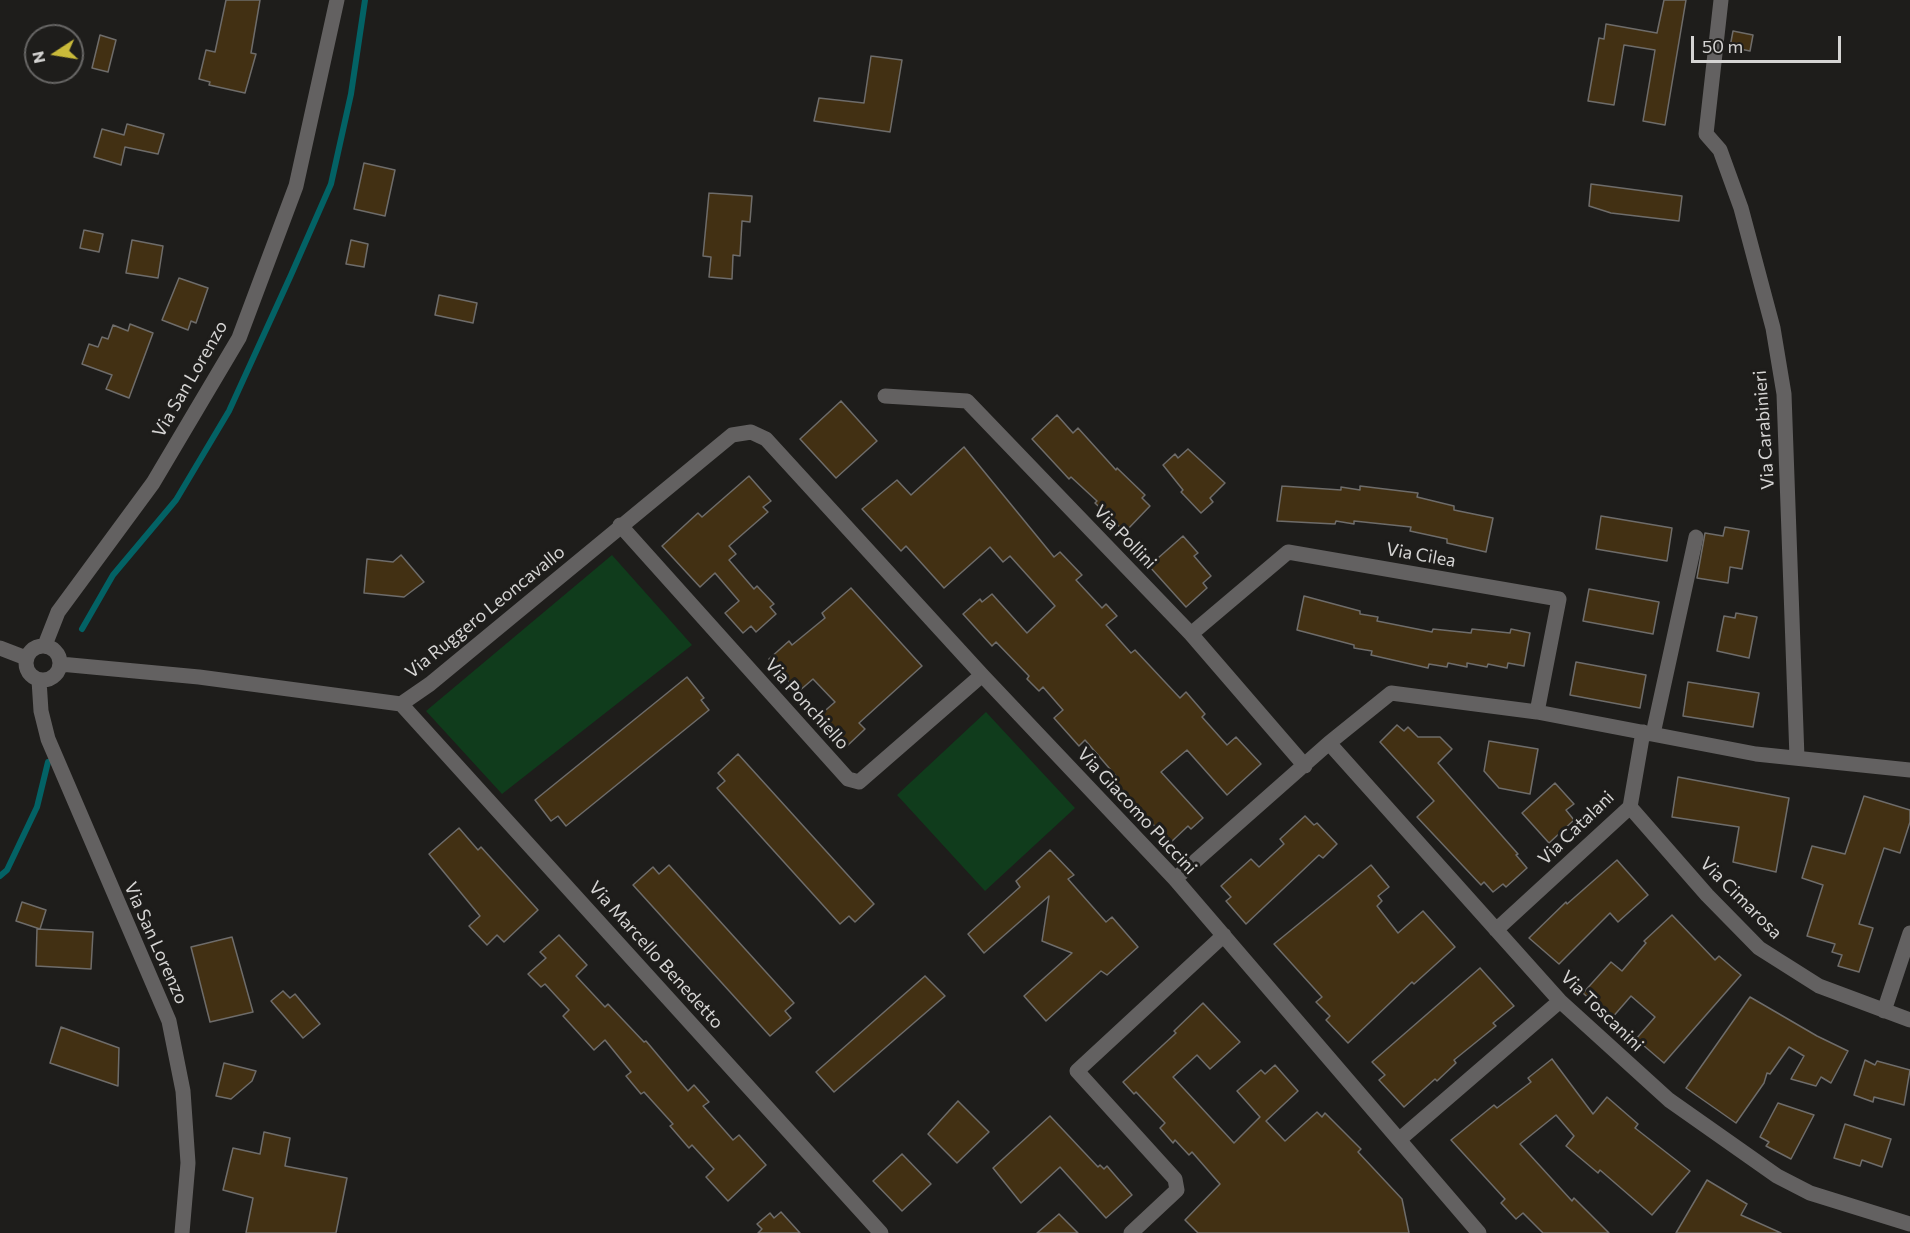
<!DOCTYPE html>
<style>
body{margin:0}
#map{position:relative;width:1910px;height:1233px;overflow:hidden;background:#1e1d1b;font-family:Commissioner,sans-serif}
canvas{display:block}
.north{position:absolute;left:24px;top:24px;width:60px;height:60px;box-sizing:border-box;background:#1e1d1b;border:2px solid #676665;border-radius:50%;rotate:258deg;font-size:16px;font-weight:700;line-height:24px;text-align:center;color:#d5d4d3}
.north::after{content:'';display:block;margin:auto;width:21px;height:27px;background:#c9ba3a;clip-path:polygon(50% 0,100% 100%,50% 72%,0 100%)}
.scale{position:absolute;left:1691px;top:36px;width:150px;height:27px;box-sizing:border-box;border:3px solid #d5d4d3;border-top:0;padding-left:8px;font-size:18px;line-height:21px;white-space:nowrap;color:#d5d4d3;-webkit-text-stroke:4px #1e1d1b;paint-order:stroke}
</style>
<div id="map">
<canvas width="1910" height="1233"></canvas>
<div class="north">N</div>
<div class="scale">50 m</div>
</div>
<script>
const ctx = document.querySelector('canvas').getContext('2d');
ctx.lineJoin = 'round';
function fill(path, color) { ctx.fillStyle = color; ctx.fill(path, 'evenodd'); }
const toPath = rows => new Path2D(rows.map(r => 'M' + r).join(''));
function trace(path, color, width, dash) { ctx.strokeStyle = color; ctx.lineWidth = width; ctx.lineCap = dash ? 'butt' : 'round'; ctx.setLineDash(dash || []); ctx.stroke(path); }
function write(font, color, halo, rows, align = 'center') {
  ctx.font = font + ' Commissioner,sans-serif'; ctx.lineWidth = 6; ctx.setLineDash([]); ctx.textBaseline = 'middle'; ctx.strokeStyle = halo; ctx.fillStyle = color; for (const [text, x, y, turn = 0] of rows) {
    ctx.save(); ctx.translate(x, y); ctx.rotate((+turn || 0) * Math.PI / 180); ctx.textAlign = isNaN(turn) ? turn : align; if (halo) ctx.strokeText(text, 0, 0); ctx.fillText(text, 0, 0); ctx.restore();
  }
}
const green = toPath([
 [612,555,692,645,502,794,426,711],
 [986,712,1075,808,985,891,897,795]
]);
const stream = toPath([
 [82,629,113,575,176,500,229,411,291,275,331,184,351,94,365,0],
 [0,876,7,870,37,807,48,762]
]);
const building = toPath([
 [226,0,260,0,251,53,256,54,245,93,209,85,210,82,199,79,206,50,215,52,226,0],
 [1664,0,1686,0,1665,125,1643,121,1655,50,1624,45,1614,105,1588,101,1599,38,1604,39,1606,24,1657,33,1664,0],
 [1733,31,1753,35,1750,51,1730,47,1733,31],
 [100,35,116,40,108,72,92,68,100,35],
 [871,56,902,60,890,132,814,121,819,98,864,103,871,56],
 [127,124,164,134,158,154,125,147,121,165,94,157,102,129,124,135,127,124],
 [364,163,395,170,385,216,354,209,364,163],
 [1591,184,1682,196,1679,221,1611,213,1589,206,1591,184],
 [709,193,752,196,750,222,742,221,740,256,733,255,732,279,709,277,711,257,703,256,709,193],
 [84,230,103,234,99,252,80,248,84,230],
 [132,240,163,246,158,278,126,273,132,240],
 [351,240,368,244,364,267,346,264,351,240],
 [179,278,208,288,196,323,191,321,188,330,162,320,179,278],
 [439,295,477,303,473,323,435,315,439,295],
 [130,324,153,333,129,398,106,389,112,375,82,364,89,344,98,347,102,337,108,339,113,325,128,331,130,324],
 [841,401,877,441,836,478,800,439,841,401],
 [1057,415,1073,433,1078,428,1116,470,1117,468,1145,495,1142,498,1150,506,1125,532,1095,503,1097,501,1071,477,1069,479,1032,439,1057,415],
 [964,447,1054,557,1060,552,1082,575,1076,580,1102,608,1106,604,1117,616,1106,625,1131,653,1135,650,1180,698,1186,692,1205,714,1202,717,1227,745,1236,737,1261,764,1227,795,1187,750,1161,772,1203,818,1191,829,1188,826,1170,843,1130,799,1128,801,1110,782,1116,776,1085,740,1079,746,1054,718,1063,710,1043,687,1039,691,1027,679,1029,676,996,642,992,646,963,614,980,599,982,602,992,594,1027,633,1055,606,1010,556,1003,562,990,547,944,588,906,546,901,551,862,509,897,480,911,495,964,447],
 [1188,449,1225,483,1210,498,1213,502,1201,513,1181,492,1183,490,1163,465,1175,454,1178,458,1188,449],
 [749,476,771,501,763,507,768,512,729,546,736,554,729,560,754,589,757,586,774,604,770,607,776,614,756,632,751,626,743,633,725,613,739,601,715,573,700,587,662,546,698,513,702,517,749,476],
 [1282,486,1341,490,1341,487,1360,490,1360,486,1418,493,1417,497,1454,506,1454,510,1493,518,1486,552,1447,543,1447,539,1410,531,1411,527,1354,521,1354,524,1336,521,1335,524,1277,521,1282,486],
 [1601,516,1672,528,1667,561,1596,549,1601,516],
 [1725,527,1749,531,1742,569,1730,567,1728,583,1697,578,1705,533,1723,536,1725,527],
 [1183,536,1198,553,1194,556,1211,576,1203,583,1207,588,1186,607,1149,566,1183,536],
 [401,555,424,582,404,597,364,593,367,559,393,562,401,555],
 [851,588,922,666,859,723,865,729,847,746,819,716,835,702,813,679,798,692,769,659,789,641,792,645,825,618,822,613,851,588],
 [1589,589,1659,602,1653,634,1583,621,1589,589],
 [1304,596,1360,611,1360,614,1378,617,1377,621,1432,632,1433,629,1471,633,1472,629,1510,633,1511,629,1530,633,1524,666,1508,663,1507,668,1488,664,1487,667,1467,663,1467,667,1448,663,1447,667,1429,664,1428,668,1371,655,1372,651,1354,648,1354,645,1297,630,1304,596],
 [1736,613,1757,617,1749,658,1717,651,1724,616,1735,618,1736,613],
 [1576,662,1646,675,1640,708,1570,695,1576,662],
 [687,677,704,698,701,700,709,710,566,826,558,816,551,821,535,800,687,677],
 [1688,682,1759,693,1753,727,1683,716,1688,682],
 [1397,725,1404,731,1408,727,1418,737,1440,737,1452,749,1438,763,1518,854,1516,855,1527,868,1506,887,1503,884,1493,892,1484,882,1481,885,1417,817,1434,801,1380,742,1397,725],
 [1489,741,1538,749,1530,794,1499,788,1484,771,1489,741],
 [738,754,874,904,855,922,849,916,840,924,717,788,725,781,718,773,738,754],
 [1678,777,1789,798,1776,872,1733,862,1739,827,1672,817,1678,777],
 [1555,783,1574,804,1566,810,1574,820,1549,843,1522,813,1555,783],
 [1864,796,1910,810,1910,822,1900,853,1884,848,1859,924,1873,928,1859,972,1838,966,1842,955,1832,952,1835,944,1807,936,1823,885,1802,878,1812,846,1845,854,1864,796],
 [1305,816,1314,825,1317,823,1337,844,1323,858,1319,855,1246,924,1226,901,1231,897,1221,886,1251,859,1259,867,1284,844,1280,839,1305,816],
 [459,828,478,850,481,847,538,910,504,942,497,935,487,945,469,926,480,916,429,854,459,828],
 [1050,850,1074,875,1068,879,1106,922,1112,917,1138,947,1107,975,1101,971,1046,1021,1024,996,1072,953,1042,941,1049,896,984,953,968,934,1020,887,1016,881,1050,850],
 [1617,860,1648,895,1618,922,1610,913,1559,964,1529,938,1566,902,1567,904,1617,860],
 [669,865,794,1003,785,1011,791,1018,770,1036,633,885,653,867,659,874,669,865],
 [1371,865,1389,887,1378,896,1382,901,1377,906,1398,933,1423,911,1455,947,1414,984,1412,982,1348,1043,1326,1020,1330,1016,1316,1002,1322,997,1274,944,1371,865],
 [22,902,46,910,40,929,16,921,22,902],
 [1672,915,1715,960,1719,956,1741,975,1664,1063,1636,1039,1655,1017,1631,996,1611,1019,1583,993,1611,962,1622,971,1646,943,1644,941,1672,915],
 [37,929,93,932,91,969,36,966,37,929],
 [559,935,587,965,576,976,605,1007,608,1004,644,1042,646,1041,688,1091,694,1085,709,1102,703,1106,733,1140,739,1135,766,1165,728,1201,706,1177,714,1169,692,1145,689,1148,670,1126,673,1124,644,1092,641,1094,626,1076,631,1072,605,1040,594,1050,563,1016,569,1010,545,984,541,987,528,974,546,958,540,952,559,935],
 [232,937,253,1012,210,1022,191,947,232,937],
 [1480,968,1514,1006,1493,1023,1496,1026,1454,1060,1456,1063,1437,1081,1435,1079,1404,1107,1379,1080,1385,1075,1372,1062,1480,968],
 [925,976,945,996,834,1092,816,1072,925,976],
 [283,991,290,998,295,994,320,1024,303,1038,271,1001,283,991],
 [1750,997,1817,1036,1848,1051,1831,1083,1821,1077,1816,1086,1791,1079,1804,1056,1789,1047,1770,1074,1767,1073,1764,1083,1736,1123,1686,1088,1750,997],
 [1203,1003,1240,1042,1210,1069,1197,1055,1173,1077,1234,1143,1260,1117,1237,1091,1261,1070,1265,1074,1275,1065,1298,1091,1266,1121,1285,1141,1317,1112,1322,1117,1325,1113,1361,1149,1358,1152,1402,1199,1409,1233,1198,1233,1185,1220,1220,1184,1192,1152,1189,1155,1175,1140,1173,1143,1160,1128,1165,1123,1136,1092,1134,1094,1123,1082,1176,1033,1174,1031,1203,1003],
 [61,1027,119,1048,118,1086,50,1063,61,1027],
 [1552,1059,1593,1114,1607,1097,1638,1124,1635,1128,1690,1171,1652,1215,1600,1170,1598,1173,1566,1146,1574,1136,1556,1115,1520,1144,1572,1201,1574,1198,1609,1233,1543,1233,1523,1213,1516,1219,1501,1203,1505,1199,1451,1140,1494,1105,1497,1108,1531,1082,1528,1078,1552,1059],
 [1865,1060,1875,1065,1877,1061,1910,1070,1904,1105,1874,1097,1873,1102,1854,1095,1865,1060],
 [224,1063,256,1071,252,1081,231,1099,216,1096,224,1063],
 [958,1101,989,1132,957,1163,928,1134,958,1101],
 [1778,1103,1814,1115,1791,1159,1766,1146,1769,1142,1760,1137,1778,1103],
 [1050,1116,1098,1167,1100,1165,1104,1169,1107,1166,1132,1195,1106,1218,1060,1167,1021,1203,993,1168,1050,1116],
 [1845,1124,1891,1139,1882,1167,1862,1160,1860,1166,1834,1158,1845,1124],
 [264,1132,290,1138,285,1166,347,1178,336,1233,246,1233,253,1198,223,1190,233,1148,260,1154,264,1132],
 [902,1154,931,1184,902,1211,873,1181,902,1154],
 [1707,1180,1747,1204,1741,1215,1781,1233,1676,1233,1707,1180],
 [781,1212,800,1233,758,1233,762,1229,757,1224,770,1213,774,1218,781,1212],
 [1059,1214,1078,1233,1037,1233,1059,1214]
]);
const minor = toPath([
 [1721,0,1706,134,1720,150,1741,208,1773,328,1784,394,1797,758],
 [885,396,967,401,1191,634,1305,766],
 [620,525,848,779,859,782,982,675],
 [1191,634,1288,552,1559,599,1537,712],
 [45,645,58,612,153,483,239,338,296,186,337,0],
 '26 663a17 17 0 1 1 34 0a17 17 0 1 1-34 0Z',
 [0,648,26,658],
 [60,664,199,677,401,704,430,684,732,435,751,432,766,439,982,675,1175,879,1479,1233],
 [39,680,41,711,48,739,169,1021,183,1091,188,1163,182,1233],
 [401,704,881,1233],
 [1653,734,1696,537],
 [1329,743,1560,1001,1669,1100,1777,1176,1810,1193,1910,1224],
 [1630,807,1707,895,1759,948,1819,986,1910,1020],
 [1175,879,1329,743,1391,693,1537,712,1756,754,1910,770],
 [1496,930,1630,807,1643,732],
 [1884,1011,1910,933],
 [1400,1139,1560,1001],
 [1131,1233,1177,1190,1175,1179,1077,1071,1224,935]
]);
const streetNames = [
 ["Via San Lorenzo",190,379,-60],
 ["Via Carabinieri",1764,430,-94],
 ["Via Pollini",1125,537,46],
 ["Via Cilea",1421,555,10],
 ["Via Ruggero Leoncavallo",485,612,-39],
 ["Via Ponchiello",807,704,48],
 ["Via Giacomo Puccini",1137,811,47],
 ["Via Catalani",1576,828,-44],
 ["Via Cimarosa",1741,898,45],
 ["Via San Lorenzo",156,943,66],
 ["Via Marcello Benedetto",656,955,48],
 ["Via Toscanini",1602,1011,44]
];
fill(green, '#103c1c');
trace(stream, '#036265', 6);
fill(building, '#423013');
trace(building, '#6e6c6a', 1.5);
trace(minor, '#636161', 15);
write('18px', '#d5d4d3', '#1e1d1b', streetNames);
</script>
